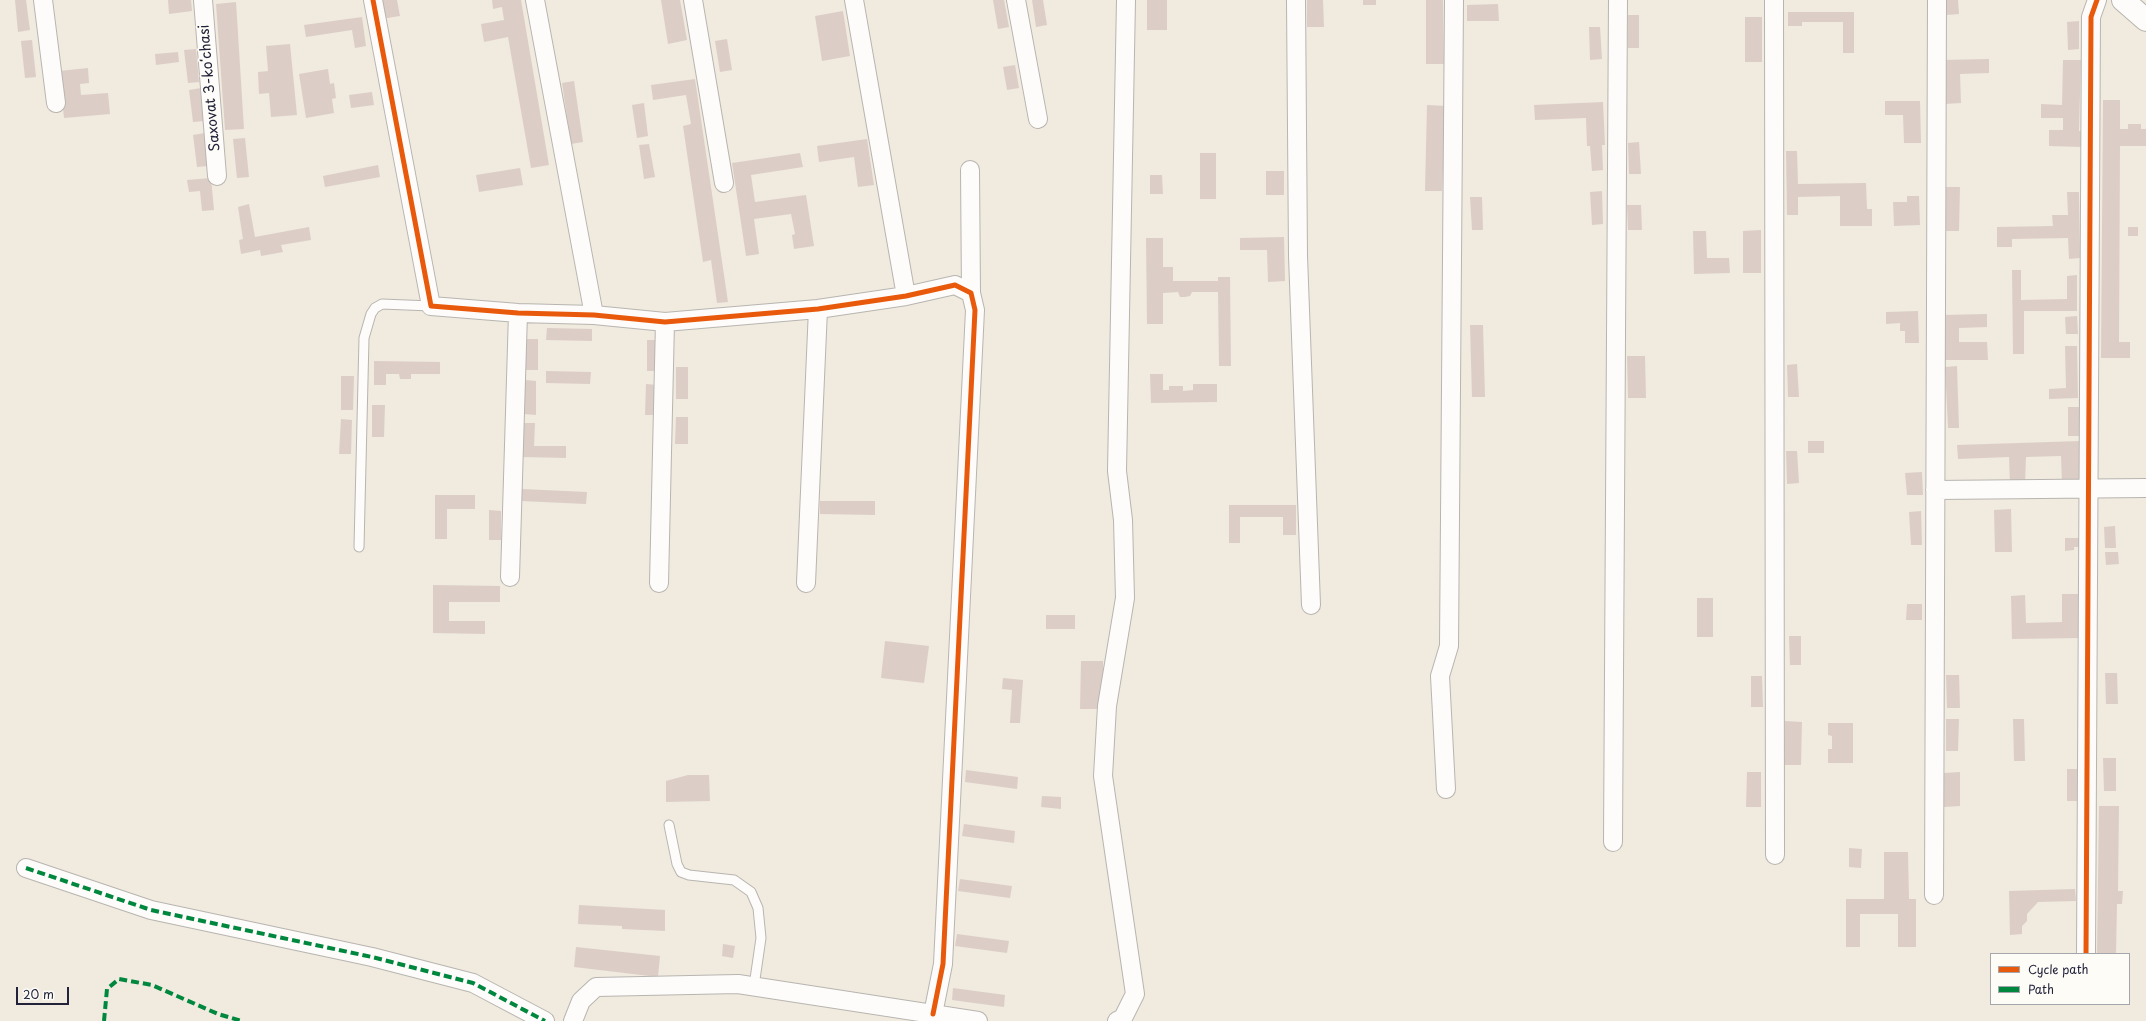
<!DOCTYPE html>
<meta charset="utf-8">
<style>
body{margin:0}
#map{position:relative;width:2146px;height:1021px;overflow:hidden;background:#f0eadf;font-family:"Playpen Sans",sans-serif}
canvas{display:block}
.legend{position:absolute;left:1990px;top:953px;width:140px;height:52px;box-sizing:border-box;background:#fdfcf7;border:1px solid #a5a5ac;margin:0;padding:5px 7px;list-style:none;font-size:12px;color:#22223b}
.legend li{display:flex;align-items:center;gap:8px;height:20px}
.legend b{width:20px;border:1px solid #a5a5ac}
.scale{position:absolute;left:16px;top:987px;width:53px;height:18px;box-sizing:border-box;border:2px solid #22223b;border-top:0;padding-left:5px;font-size:12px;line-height:14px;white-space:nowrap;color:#22223b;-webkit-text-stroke:3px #fdfcf7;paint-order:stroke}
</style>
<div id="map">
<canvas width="2146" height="1021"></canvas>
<ul class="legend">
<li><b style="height:5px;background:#e8590c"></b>Cycle path</li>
<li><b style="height:5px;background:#00873e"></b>Path</li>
</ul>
<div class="scale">20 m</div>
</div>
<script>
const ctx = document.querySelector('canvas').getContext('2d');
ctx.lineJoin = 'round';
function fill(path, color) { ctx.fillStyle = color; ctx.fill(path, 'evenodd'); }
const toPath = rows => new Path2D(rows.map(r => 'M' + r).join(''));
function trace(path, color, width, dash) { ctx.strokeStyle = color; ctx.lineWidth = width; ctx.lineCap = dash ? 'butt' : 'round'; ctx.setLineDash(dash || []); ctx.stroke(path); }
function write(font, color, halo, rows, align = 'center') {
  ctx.font = font + ' "Playpen Sans",sans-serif'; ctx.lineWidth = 3.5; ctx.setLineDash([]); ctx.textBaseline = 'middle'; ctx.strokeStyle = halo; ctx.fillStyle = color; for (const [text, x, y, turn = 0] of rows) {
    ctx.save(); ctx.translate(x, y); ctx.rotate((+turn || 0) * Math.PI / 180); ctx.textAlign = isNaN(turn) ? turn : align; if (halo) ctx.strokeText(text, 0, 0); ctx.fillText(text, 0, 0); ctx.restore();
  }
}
const building = toPath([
 [15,0,26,0,30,30,18,32],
 [168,0,191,0,192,11,169,14],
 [378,0,397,0,400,16,381,19],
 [492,0,521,0,549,165,531,168,508,37,484,42,481,24,504,20,502,7,493,9],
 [661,0,680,0,687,40,668,44],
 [993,0,1004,0,1009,27,998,29],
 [1032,0,1043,0,1047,25,1036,27],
 [1147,0,1167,0,1167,30,1147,30],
 [1307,0,1323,0,1324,27,1307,27],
 [1363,0,1376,0,1376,5,1363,5],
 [1426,0,1443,0,1444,64,1426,64],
 [1946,0,1958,0,1959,14,1947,15],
 [236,2,244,129,225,130,216,4],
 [1498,4,1499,21,1467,21,1467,5],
 [843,11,850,56,822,61,815,16],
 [1788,12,1854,12,1854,53,1843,53,1843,22,1802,22,1802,26,1788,26],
 [1628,15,1639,15,1639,48,1628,48],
 [362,17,366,46,355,48,352,30,306,37,304,25],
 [1745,17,1762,17,1762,62,1745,62],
 [2079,21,2079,49,2068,50,2067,22],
 [1589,27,1600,27,1602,59,1590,60],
 [727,39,732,70,720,72,715,41],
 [32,40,36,77,25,78,21,41],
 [290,44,297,115,271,117,269,93,259,94,258,72,268,71,266,46],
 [196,49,199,82,188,83,184,50],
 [178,52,179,62,156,65,155,54],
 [1989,59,1989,73,1960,74,1961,103,1945,104,1943,60],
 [2063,60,2081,60,2079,131,2083,131,2082,147,2049,146,2049,130,2063,130,2063,118,2041,118,2041,104,2062,105],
 [1015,65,1019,88,1007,90,1003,67],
 [88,68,89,83,80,84,81,95,108,93,110,114,64,118,59,71],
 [328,69,330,84,334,83,336,98,332,99,334,113,306,118,299,74],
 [695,79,728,302,717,303,711,260,703,262,683,126,691,124,686,95,653,100,651,85],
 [574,81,583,142,571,144,562,83],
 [201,88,204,121,193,122,189,90],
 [372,92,374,105,351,108,349,95],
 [2103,100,2120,100,2120,129,2128,129,2128,124,2141,124,2141,129,2146,129,2146,146,2120,146,2119,342,2130,342,2130,358,2101,358],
 [1885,101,1920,101,1921,143,1904,143,1903,115,1885,115],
 [1603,102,1605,145,1602,145,1603,170,1592,171,1590,146,1587,146,1586,118,1535,120,1534,105],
 [644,103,648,136,637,138,632,105],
 [1427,105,1446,106,1442,191,1425,191],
 [205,133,208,166,197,167,193,135],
 [245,138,249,177,237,178,233,139],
 [867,139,874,185,858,187,854,157,819,162,817,146],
 [1639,142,1641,174,1629,174,1628,143],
 [649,144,655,177,644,179,639,145],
 [1786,151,1797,151,1798,184,1866,183,1867,209,1872,209,1872,226,1840,226,1840,196,1798,197,1798,215,1787,215],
 [800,153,803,167,751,175,755,202,806,195,814,246,794,249,792,235,795,234,791,214,754,219,759,254,746,256,732,163],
 [1200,153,1216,153,1216,199,1200,199],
 [378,165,380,177,325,187,323,176],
 [520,168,523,185,479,192,476,175],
 [1266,171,1284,171,1284,195,1266,195],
 [1150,175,1162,175,1163,194,1150,194],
 [211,178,214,210,202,211,200,191,189,192,187,180],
 [1942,187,1960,187,1959,231,1942,231],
 [1602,191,1603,224,1592,225,1590,192],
 [2067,192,2079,192,2080,258,2069,259,2068,238,2012,239,2012,247,1997,247,1997,227,2053,226,2052,215,2068,215],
 [1907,196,1919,196,1920,225,1894,226,1893,202,1907,202],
 [1470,197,1482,197,1483,230,1472,230],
 [249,204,255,237,309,227,311,240,281,245,283,252,261,256,260,250,241,254,239,240,243,239,238,207],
 [1627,205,1641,205,1642,230,1628,230],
 [2128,227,2138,227,2138,236,2128,236],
 [1761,230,1761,273,1743,273,1743,231],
 [1693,231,1706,231,1707,258,1729,258,1730,273,1694,274],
 [1284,237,1285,281,1268,282,1267,250,1240,250,1240,238],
 [1146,238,1163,238,1163,267,1173,267,1173,281,1218,281,1218,277,1230,277,1231,366,1219,366,1218,292,1192,292,1190,296,1185,297,1180,297,1178,292,1163,293,1163,324,1147,324],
 [2012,270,2021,270,2021,300,2067,299,2067,276,2077,275,2077,311,2024,311,2024,354,2013,354],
 [1918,311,1919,343,1905,343,1905,331,1900,331,1900,323,1886,324,1886,312],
 [1987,314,1987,327,1959,328,1959,342,1987,342,1988,360,1943,360,1942,315],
 [2077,316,2078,334,2066,334,2065,317],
 [1470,325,1483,325,1485,397,1472,397],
 [547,328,592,329,592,341,546,340],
 [526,339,538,339,538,370,525,370],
 [647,340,659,340,659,371,647,371],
 [2065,346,2077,346,2078,398,2049,399,2049,389,2066,388],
 [1627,356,1645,356,1646,398,1628,398],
 [374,361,440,362,440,374,411,374,411,379,400,379,399,374,386,374,386,385,374,385],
 [1797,364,1799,397,1788,397,1787,365],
 [1957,366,1959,428,1948,428,1945,367],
 [676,367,688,367,688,399,676,399],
 [546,371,591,372,590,384,546,383],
 [1150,374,1163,374,1163,390,1169,390,1169,386,1183,386,1183,391,1193,390,1193,384,1217,384,1217,402,1151,403],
 [341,376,354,376,353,410,341,410],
 [525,380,536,381,536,415,524,414],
 [646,384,658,385,657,415,645,415],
 [372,405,385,405,384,437,372,437],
 [2068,407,2079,407,2079,436,2068,436],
 [676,417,688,417,688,444,675,444],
 [341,419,352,420,351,454,339,454],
 [523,423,535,423,534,446,566,446,566,458,522,457],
 [1808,441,1824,441,1824,453,1808,453],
 [2080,441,2081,483,2062,484,2061,456,2026,457,2025,484,2010,484,2009,457,1958,459,1957,445],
 [1786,451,1797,451,1799,483,1787,484],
 [1922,472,1923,495,1907,495,1905,473],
 [522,489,587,492,586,504,521,501],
 [435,495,475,495,475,509,447,509,447,539,435,539],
 [820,501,875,501,875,515,820,514],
 [1229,505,1296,505,1296,535,1283,535,1283,517,1240,517,1240,543,1229,543],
 [2011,509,2012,552,1995,552,1994,510],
 [489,510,501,511,501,540,489,540],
 [1921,511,1922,545,1911,545,1909,512],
 [2115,526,2116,548,2105,548,2104,527],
 [2065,538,2079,538,2079,547,2074,547,2074,550,2065,551],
 [2105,552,2118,552,2119,564,2106,565],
 [433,585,500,586,500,602,449,602,449,621,485,621,485,634,433,633],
 [2062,594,2079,594,2080,638,2012,639,2011,596,2025,595,2026,623,2062,622],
 [1697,598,1713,598,1713,637,1697,637],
 [1907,604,1922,604,1922,620,1906,620],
 [1046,615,1075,615,1075,629,1046,629],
 [1789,636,1801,636,1801,665,1790,665],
 [885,641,929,646,924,683,881,678],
 [1081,661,1103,661,1103,709,1080,709],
 [2105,673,2117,673,2118,704,2106,704],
 [1946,675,1959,675,1960,708,1947,708],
 [1751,676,1762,676,1763,707,1751,707],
 [1003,678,1023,680,1020,723,1010,723,1012,690,1002,689],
 [1946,719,1959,719,1958,751,1946,751],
 [2013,719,2024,719,2025,761,2014,761],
 [1785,721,1802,722,1801,765,1784,765],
 [1828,723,1853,723,1853,763,1828,763,1828,749,1832,749,1832,736,1828,735],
 [2103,758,2116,758,2116,791,2104,791],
 [2067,769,2078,769,2078,801,2067,801],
 [966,770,1018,777,1017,789,965,782],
 [1747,772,1761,772,1761,807,1746,807],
 [1960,772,1960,806,1944,807,1944,773],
 [688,775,709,775,710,801,666,802,666,781],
 [1042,796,1061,797,1061,809,1041,807],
 [2099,806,2119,806,2118,891,2123,891,2122,904,2117,904,2116,954,2097,954],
 [964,824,1015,831,1014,843,962,836],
 [1849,848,1862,849,1861,868,1849,867],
 [1884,852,1908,852,1909,899,1916,899,1916,947,1898,947,1898,914,1860,914,1860,947,1846,947,1846,899,1884,899],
 [960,879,1012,886,1010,898,958,891],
 [2075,889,2076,901,2038,902,2027,914,2027,921,2022,926,2022,934,2010,935,2009,891],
 [579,905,665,910,665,931,622,929,622,926,578,924],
 [957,934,1009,941,1007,953,955,946],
 [723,944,735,946,733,958,722,956],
 [576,947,660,956,658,977,574,967],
 [953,988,1005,995,1004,1007,952,1000]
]);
const service = toPath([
 [359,547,364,338,371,314,375,308,382,304,431,306],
 [669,825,677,864,681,872,689,875,734,880,751,892,758,908,761,938,754,986]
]);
const minor = toPath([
 [43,0,56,103],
 [203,0,217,176],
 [373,0,431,306,518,313,594,315,665,322,818,309,906,296,955,285,971,293,975,310,943,964,933,1014],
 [535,0,594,315],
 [693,0,724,183],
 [854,0,906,296],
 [1016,0,1038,119],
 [1296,0,1298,256,1311,605],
 [1774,0,1775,855],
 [970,170,971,293],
 [1935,490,2146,488],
 [510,577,518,313],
 [659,583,665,322],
 [806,583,818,309],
 [1446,789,1440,676,1449,646,1454,0],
 [1613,842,1618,0],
 [26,868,151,910,372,957,473,983,545,1021],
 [1934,895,1937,0],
 [2086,954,2091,17,2097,0],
 [573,1021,581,1001,596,987,738,984,978,1021],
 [1117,1021,1123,1018,1135,994,1103,776,1107,706,1125,598,1123,520,1117,471,1126,0]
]);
const tertiary = toPath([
 [2123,0,2146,20]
]);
const quiet = toPath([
 [26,868,151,910,372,957,473,983,545,1021],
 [104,1021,107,989,119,979,152,985,218,1014,242,1021]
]);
const cycleway = toPath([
 [373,0,431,306,518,313,594,315,665,322,818,309,906,296,955,285,971,293,975,310,943,964,933,1014],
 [2086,954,2091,17,2097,0]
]);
const streetNames = [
 ["Saxovat 3-koʻchasi",210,88,-95]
];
fill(building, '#dccec7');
trace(service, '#b8b5b0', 11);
trace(minor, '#b8b5b0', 20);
trace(tertiary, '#b8b5b0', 24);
trace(service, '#fdfcfa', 9);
trace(minor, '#fdfcfa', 18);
trace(tertiary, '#fdfcfa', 22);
trace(quiet, '#00873e', 4, [8, 4]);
trace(cycleway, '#e8590c', 5);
write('14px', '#22223b', '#fdfcf7', streetNames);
</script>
